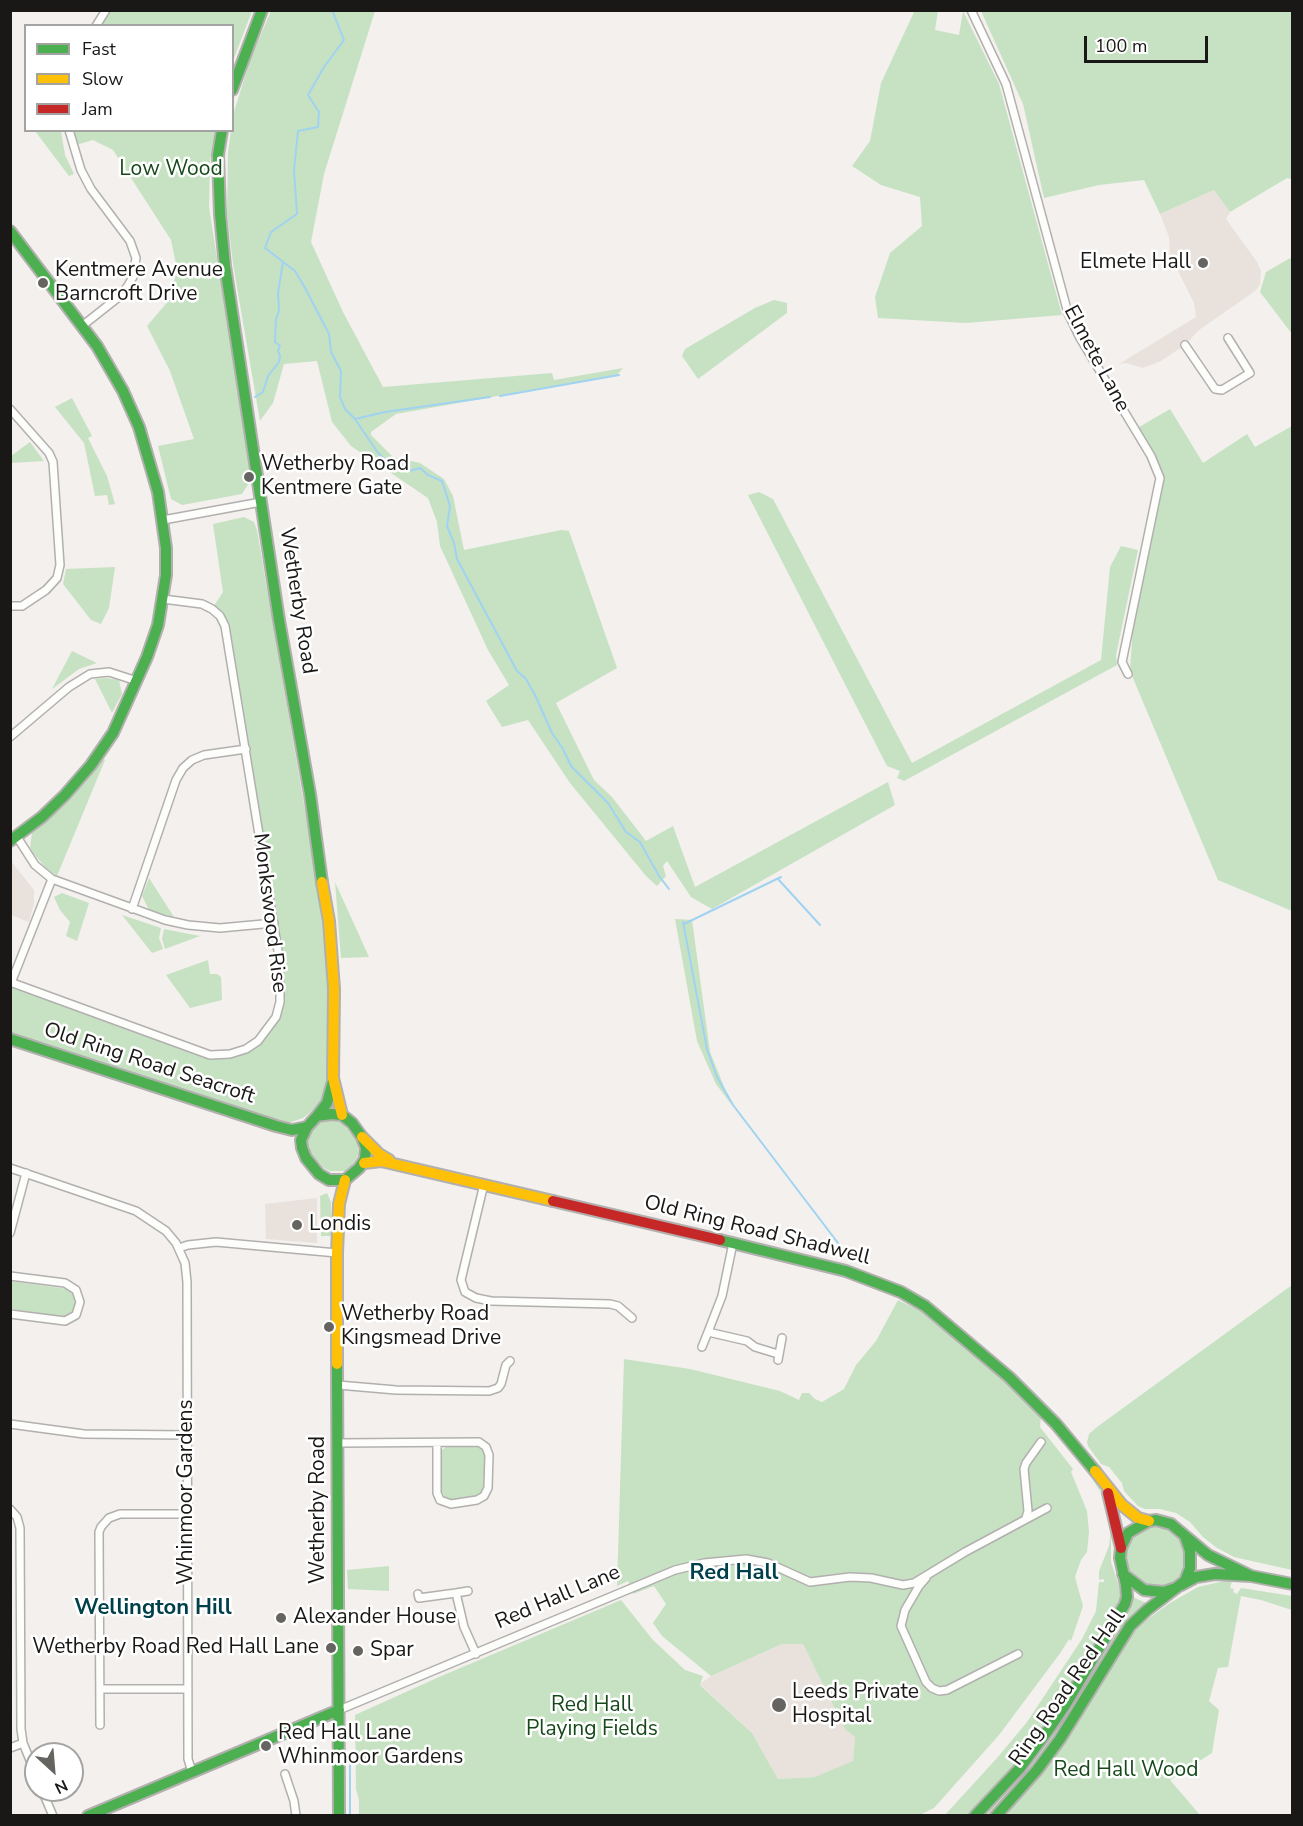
<!DOCTYPE html>
<style>
body{margin:0}
#map{position:relative;width:1303px;height:1826px;overflow:hidden;background:#f3f0ed;font-family:"Nunito Sans",sans-serif}
canvas{display:block}
.frame{position:absolute;inset:0;border:12px solid #1a1816;pointer-events:none}
.legend{position:absolute;left:24px;top:24px;width:210px;height:108px;box-sizing:border-box;background:#fff;border:2px solid #a3a3a2;margin:0;padding:8px 10px;list-style:none;font-size:18px;color:#1a1816}
.legend li{display:flex;align-items:center;gap:12px;height:30px}
.legend b{width:30px;border:2px solid #a3a3a2}
.north{position:absolute;left:24px;top:1742px;width:60px;height:60px;box-sizing:border-box;background:#fff;border:2px solid #a3a3a2;border-radius:50%;rotate:154deg;font-size:16px;font-weight:700;line-height:24px;text-align:center;color:#1a1816}
.north::after{content:'';display:block;margin:auto;width:21px;height:27px;background:#666461;clip-path:polygon(50% 0,100% 100%,50% 72%,0 100%)}
.scale{position:absolute;left:1084px;top:36px;width:124px;height:27px;box-sizing:border-box;border:3px solid #1a1816;border-top:0;padding-left:8px;font-size:18px;line-height:21px;white-space:nowrap;color:#1a1816;-webkit-text-stroke:4px #fff;paint-order:stroke}
</style>
<div id="map">
<canvas width="1303" height="1826"></canvas>
<div class="frame"></div>
<ul class="legend">
<li><b style="height:8px;background:#4caf50"></b>Fast</li>
<li><b style="height:8px;background:#ffc107"></b>Slow</li>
<li><b style="height:8px;background:#c62828"></b>Jam</li>
</ul>
<div class="north">N</div>
<div class="scale">100 m</div>
</div>
<script>
const ctx = document.querySelector('canvas').getContext('2d');
ctx.lineJoin = 'round';
function fill(path, color) { ctx.fillStyle = color; ctx.fill(path, 'evenodd'); }
const toPath = rows => new Path2D(rows.map(r => 'M' + r).join(''));
function trace(path, color, width, dash) { ctx.strokeStyle = color; ctx.lineWidth = width; ctx.lineCap = dash ? 'butt' : 'round'; ctx.setLineDash(dash || []); ctx.stroke(path); }
function write(font, color, halo, rows, align = 'center') {
  ctx.font = font + ' "Nunito Sans",sans-serif'; ctx.lineWidth = 5; ctx.setLineDash([]); ctx.textBaseline = 'middle'; ctx.strokeStyle = halo; ctx.fillStyle = color; for (const [text, x, y, turn = 0] of rows) {
    ctx.save(); ctx.translate(x, y); ctx.rotate((+turn || 0) * Math.PI / 180); ctx.textAlign = isNaN(turn) ? turn : align; if (halo) ctx.strokeText(text, 0, 0); ctx.fillText(text, 0, 0); ctx.restore();
  }
}
const built = toPath([
 [1214,190,1230,212,1226,219,1257,262,1261,271,1260,285,1255,291,1199,330,1185,345,1161,361,1143,368,1126,363,1119,364,1196,317,1194,303,1170,255,1169,237,1160,214],
 [11,861,34,890,34,903,29,922,11,915],
 [317,1198,317,1243,266,1239,265,1204],
 [782,1644,803,1644,829,1696,855,1737,853,1764,815,1777,778,1779,752,1733,700,1684,711,1676]
]);
const green = toPath([
 [915,10,938,11,935,30,959,35,963,11,999,84,1062,315,966,323,878,318,875,297,890,253,922,226,920,197,881,185,852,166,870,141,881,83],
 [111,11,111,10,252,11,233,61,232,26,101,25],
 [271,11,375,11,324,174,311,242,343,312,383,387,552,373,554,380,623,368,617,375,396,414,371,432,371,435,393,457,420,463,444,479,453,496,464,550,561,530,569,531,617,668,556,703,594,780,612,797,646,841,673,826,695,887,888,782,895,805,712,909,691,897,667,861,663,866,666,876,657,886,646,876,570,783,528,720,502,727,486,701,509,685,488,650,440,546,437,522,428,498,351,446,332,422,317,361,284,364,273,403,260,421,233,264,227,213,228,152,231,131,232,130,234,112,251,57],
 [981,11,1292,11,1292,179,1287,178,1230,212,1214,190,1160,214,1144,180,1099,185,1044,198,1023,104],
 [35,131,61,131,65,155,74,174,69,176],
 [73,131,215,131,210,162,209,207,250,469,247,470,249,483,242,494,182,505,171,499,158,446,194,439,170,371,147,326,170,299,177,269,171,240,113,150,93,140,76,145],
 [1292,257,1292,334,1260,292,1266,272],
 [774,300,787,303,787,313,698,379,682,356,685,349,755,308],
 [72,398,92,436,88,438,107,476,115,504,109,505,107,495,95,496,84,443,55,407],
 [1170,409,1203,463,1247,434,1255,447,1292,426,1292,911,1218,880,1130,671,1134,611,1160,478,1134,430],
 [30,442,44,461,11,463,11,456],
 [759,492,773,499,912,763,1101,660,1110,567,1121,546,1138,550,1116,655,1117,665,904,781,897,778,900,771,887,766,748,495],
 [244,517,254,522,257,530,311,845,323,920,326,961,330,1067,327,1089,323,1098,311,1112,303,1118,288,1123,281,1122,11,1034,10,982,210,1055,246,1049,276,1018,280,988,225,626,212,609,223,592,213,524],
 [115,567,109,608,101,624,91,620,63,584,66,569],
 [72,651,97,663,79,669,52,689],
 [107,678,119,680,122,694,112,713,95,679],
 [104,759,105,760,57,876,46,868,33,853,30,847,32,833,69,801],
 [149,878,174,917,149,910,142,896],
 [335,882,369,957,341,958],
 [62,893,89,903,77,941,66,936,70,922,60,910,54,897],
 [122,915,161,928,159,938,163,949,152,953],
 [675,919,692,920,710,1052,731,1104,716,1084,697,1041],
 [164,929,179,932,200,936,165,949,162,939],
 [208,960,210,974,217,974,221,977,222,1000,190,1008,166,975],
 [327,1119,341,1122,357,1140,359,1154,351,1167,345,1171,330,1171,324,1168,310,1153,308,1146,307,1138,314,1125],
 [327,1193,331,1202,331,1236,321,1236,320,1196],
 [10,1281,68,1289,75,1297,75,1307,73,1311,64,1317,11,1309],
 [1292,1285,1292,1570,1234,1557,1217,1548,1203,1537,1190,1522,1176,1513,1160,1509,1145,1509,1138,1506,1124,1491,1122,1483,1109,1467,1101,1464,1088,1446,1087,1442,1089,1434,1097,1427],
 [898,1300,925,1313,948,1331,1029,1400,1029,1405,1041,1417,1040,1427,1073,1469,1071,1472,1087,1511,1089,1532,1087,1552,1081,1560,1075,1577,1083,1606,1071,1641,1069,1639,1061,1652,999,1735,934,1808,920,1815,359,1815,359,1800,356,1789,355,1715,439,1677,621,1600,653,1640,685,1670,703,1676,700,1685,752,1733,778,1779,815,1777,853,1761,855,1737,845,1729,803,1644,782,1644,711,1676,662,1636,653,1623,666,1604,654,1586,633,1594,628,1581,617,1586,624,1359,690,1369,780,1391,799,1400,802,1393,809,1393,815,1399,822,1402,844,1389,856,1365,876,1341],
 [477,1446,483,1449,486,1454,485,1488,483,1491,477,1496,452,1501,446,1499,441,1490,442,1450,446,1447],
 [1083,1464,1099,1487,1105,1500,1111,1521,1111,1562,1119,1586,1121,1599,1060,1705,1016,1765,969,1815,944,1816,997,1758,1027,1722,1082,1639,1096,1611,1099,1582,1104,1582,1104,1579,1099,1580,1099,1571,1109,1546,1111,1530,1104,1498],
 [1159,1525,1175,1532,1186,1546,1185,1571,1174,1585,1148,1590,1124,1565,1129,1539,1142,1528],
 [389,1566,389,1591,348,1589,347,1570],
 [1224,1581,1232,1581,1230,1588,1234,1589,1233,1592,1237,1594,1241,1588,1292,1596,1292,1610,1261,1600,1241,1596,1228,1667,1218,1668,1209,1701,1219,1710,1212,1753,1170,1780,1200,1815,1008,1816,1009,1810,1132,1634,1142,1623,1170,1603,1198,1587],
 [1133,1597,1146,1603,1052,1742,990,1815,982,1816]
]);
const stream = toPath([
 [332,10,344,40,324,67,308,95,319,112,318,127,298,131,294,170,297,214,271,232,265,248,295,271,304,286,329,334,331,352,341,371,340,397,345,409,355,419,378,453,387,461,409,471,420,468,428,475,442,481,450,506,447,526,454,543,457,559,517,671,526,679,535,695,552,733,563,749,571,766,608,803,626,832,640,842,659,876,669,889],
 [500,396,619,375],
 [255,397,263,392,268,376,279,362,280,356,278,351,280,346,275,342,276,319,279,311,278,293,283,262],
 [355,419,385,412,490,397],
 [778,879,820,925],
 [683,922,707,1049,717,1077,733,1105,841,1247],
 [684,924,781,877],
 [350,1816,350,1758]
]);
const street = toPath([
 [971,10,1006,84,1068,313,1080,338,1151,456,1160,478,1122,662,1128,674],
 [96,26,106,10],
 [69,130,81,170,91,189,130,241,136,258,133,277,127,287,120,296,82,326],
 [1185,345,1215,389,1222,390,1250,373,1228,338],
 [10,409,49,453,53,462,60,565,57,578,46,590,22,606,10,606],
 [163,520,261,502],
 [10,737,69,687,90,674,109,672,137,681],
 [17,837,35,865,52,879,165,920,188,925,220,928,274,923],
 [132,909,176,780,183,768,192,760,204,755,246,749],
 [10,982,210,1055,230,1054,246,1049,258,1041,276,1017,280,1002,280,988,278,951,225,626,220,616,212,609,202,604,163,599],
 [11,983,52,879],
 [10,1168,136,1211,166,1231,176,1243,185,1263,187,1282,188,1759,192,1772],
 [484,1184,461,1280,465,1292,476,1298,491,1301,610,1304,618,1306,632,1318],
 [10,1233,26,1173],
 [733,1243,722,1296,708,1332,747,1341,755,1347,778,1354],
 [179,1248,188,1245,216,1242,337,1253],
 [10,1276,65,1283,76,1290,80,1302,76,1315,65,1321,10,1314],
 [702,1347,708,1332],
 [778,1360,782,1338],
 [338,1385,396,1390,489,1391,498,1388,501,1384,506,1365,510,1361],
 [10,1424,84,1434,187,1435],
 [338,1443,479,1442,486,1447,489,1455,488,1488,484,1496,477,1500,451,1504,440,1500,437,1493,437,1443],
 [10,1509,17,1517,20,1528,21,1729,23,1743,36,1775],
 [1026,1518,1028,1511,1024,1469,1026,1463,1041,1442],
 [926,1578,919,1586,905,1610,901,1626,926,1682,932,1688,939,1691,947,1690,1018,1654],
 [456,1593,468,1591],
 [418,1594,419,1598,456,1593,464,1627,476,1654],
 [100,1689,188,1689],
 [339,1710,675,1570,704,1563,746,1559,768,1563,810,1582,850,1577,871,1578,903,1585,914,1583,965,1552,1047,1508],
 [100,1725,99,1532,101,1527,109,1518,120,1514,187,1514],
 [10,1748,23,1743],
 [285,1774,294,1801,296,1816],
 [42,1790,53,1816]
]);
const fast = toPath([
 [232,90,262,10],
 [222,130,218,155,220,214,225,266,279,620,310,794,322,882],
 [10,231,97,346,123,391,139,427,158,492,166,548,166,575,158,625,147,657,113,733,91,765,65,795,42,817,10,841],
 [10,1039,276,1126,292,1130,307,1127],
 [331,1114,342,1115,352,1123,362,1137,366,1148,365,1159,359,1168,345,1180,329,1180,319,1174,306,1158,302,1148,301,1140,307,1127,317,1116,331,1114],
 [317,1116,327,1103,333,1081],
 [720,1240,846,1271,901,1292,925,1306,1009,1377,1056,1424,1095,1471],
 [337,1364,339,1816],
 [1123,1574,1144,1590,1164,1592,1176,1588,1185,1581,1190,1568,1190,1551,1185,1536],
 [1181,1585,1196,1577,1215,1574,1251,1576,1292,1584],
 [88,1816,339,1710],
 [975,1816,1020,1768,1049,1729,1066,1704,1125,1604,1127,1597,1126,1585,1120,1558,1121,1548,1128,1533,1149,1521,1156,1520,1171,1524,1208,1555,1251,1576],
 [996,1816,1037,1770,1060,1739,1130,1626,1147,1610,1176,1588]
]);
const slow = toPath([
 [322,882,329,921,334,989,333,1078,342,1115],
 [362,1137,379,1154,389,1160],
 [364,1163,381,1161,553,1201],
 [337,1364,337,1253,339,1204,345,1180],
 [1095,1471,1122,1505,1138,1518,1149,1521]
]);
const jam = toPath([
 [553,1201,720,1240],
 [1108,1493,1121,1548]
]);
const markers = [
 [1203,263,6,"#666461"],
 [43,283,6,"#666461"],
 [249,477,6,"#666461"],
 [297,1225,6,"#666461"],
 [329,1327,6,"#666461"],
 [281,1618,6,"#666461"],
 [331,1648,6,"#666461"],
 [358,1651,6,"#666461"],
 [779,1705,8,"#666461"],
 [266,1746,6,"#666461"]
];
const parkNames = [
 ["Low Wood",171,170],
 ["Red Hall",592,1706],
 ["Playing Fields",592,1730],
 ["Red Hall Wood",1126,1771]
];
const poiNames = [
 ["Elmete Hall",1191,263,"right"],
 ["Kentmere Avenue",55,271],
 ["Barncroft Drive",55,295],
 ["Wetherby Road",261,465],
 ["Kentmere Gate",261,489],
 ["Londis",309,1225],
 ["Wetherby Road",341,1315],
 ["Kingsmead Drive",341,1339],
 ["Alexander House",293,1618],
 ["Wetherby Road Red Hall Lane",319,1648,"right"],
 ["Spar",370,1651],
 ["Leeds Private",792,1693],
 ["Hospital",792,1717],
 ["Red Hall Lane",278,1734],
 ["Whinmoor Gardens",278,1758]
];
const streetNames = [
 ["Elmete Lane",1096,359,62],
 ["Wetherby Road",297,601,81],
 ["Monkswood Rise",269,913,83],
 ["Old Ring Road Seacroft",149,1064,18],
 ["Old Ring Road Shadwell",757,1231,14],
 ["Whinmoor Gardens",187,1492,-90],
 ["Wetherby Road",319,1510,-90],
 ["Red Hall Lane",558,1598,-23],
 ["Ring Road Red Hall",1068,1688,-55]
];
const neighbourhoodNames = [
 ["Red Hall",734,1574],
 ["Wellington Hill",153,1609]
];
fill(built, '#e9e2dc');
fill(green, '#c6e2c3');
trace(stream, '#a0d3f2', 2);
trace(street, '#b2b0ae', 10);
trace(fast, '#b2b0ae', 14);
trace(slow, '#b2b0ae', 14);
trace(jam, '#b2b0ae', 14);
trace(street, '#fdfdfc', 7);
trace(fast, '#4caf50', 10);
trace(slow, '#ffc107', 10);
trace(jam, '#c62828', 10);
for (const [x, y, r, color] of markers) { const dot = new Path2D(); dot.arc(x, y, r, 0, 2 * Math.PI); ctx.fillStyle = color; ctx.fill(dot); trace(dot, '#fff', 2); }
write('21px', '#174819', '#fff', parkNames);
write('21px', '#1a1816', '#fff', poiNames, 'left');
write('21px', '#1a1816', '#fff', streetNames);
write('bold 22px', '#00404a', '#fff', neighbourhoodNames);
</script>
